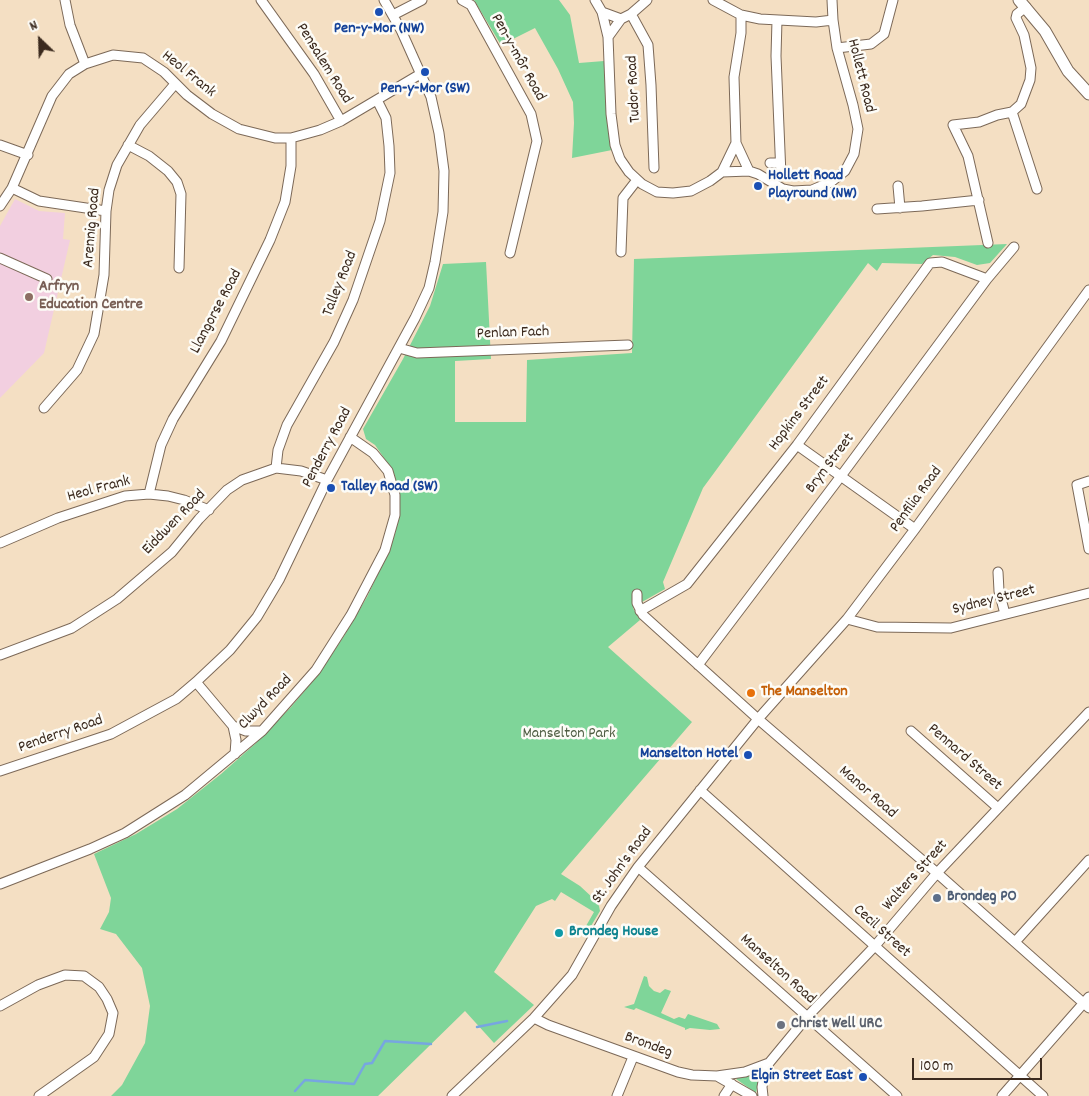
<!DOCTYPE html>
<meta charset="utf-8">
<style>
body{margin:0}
#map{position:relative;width:1089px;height:1096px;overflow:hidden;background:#f4dfc3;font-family:Dekko,sans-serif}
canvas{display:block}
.north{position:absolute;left:15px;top:15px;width:50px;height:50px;-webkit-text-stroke:4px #fdfcf7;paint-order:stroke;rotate:336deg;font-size:14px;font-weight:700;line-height:20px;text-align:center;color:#3b2a1e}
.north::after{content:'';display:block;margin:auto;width:18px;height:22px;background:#3b2a1e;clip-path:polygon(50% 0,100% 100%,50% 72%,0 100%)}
.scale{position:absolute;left:912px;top:1058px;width:130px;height:22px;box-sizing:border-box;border:2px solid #3b2a1e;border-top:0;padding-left:6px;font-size:15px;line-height:18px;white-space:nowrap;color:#3b2a1e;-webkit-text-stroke:4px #fdfcf7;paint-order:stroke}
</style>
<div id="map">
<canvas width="1089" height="1096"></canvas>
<div class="north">N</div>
<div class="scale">100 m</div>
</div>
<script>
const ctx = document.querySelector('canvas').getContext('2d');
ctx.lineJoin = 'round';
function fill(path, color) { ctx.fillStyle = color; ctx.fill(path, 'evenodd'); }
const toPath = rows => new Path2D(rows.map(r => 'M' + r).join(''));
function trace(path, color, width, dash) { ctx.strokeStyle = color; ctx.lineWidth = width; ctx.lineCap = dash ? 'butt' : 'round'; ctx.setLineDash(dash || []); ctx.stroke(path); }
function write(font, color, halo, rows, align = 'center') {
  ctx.font = font + ' Dekko,sans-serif'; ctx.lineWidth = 5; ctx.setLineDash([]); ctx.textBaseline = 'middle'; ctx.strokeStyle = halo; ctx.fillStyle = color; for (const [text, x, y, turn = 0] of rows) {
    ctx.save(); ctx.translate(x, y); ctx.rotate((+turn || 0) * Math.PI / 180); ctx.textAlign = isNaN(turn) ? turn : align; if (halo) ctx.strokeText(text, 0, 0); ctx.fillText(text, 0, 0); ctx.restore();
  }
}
const built = toPath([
 [15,199,39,211,65,213,63,239,70,240,44,353,0,398,0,226]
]);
const green = toPath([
 [474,0,559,0,570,15,579,63,604,61,612,150,572,158,574,123,573,102,558,69,535,28,501,45],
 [1007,244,990,263,977,265,955,257,933,255,922,264,882,263,877,271,868,263,703,488,663,582,665,589,642,602,635,589,633,608,640,620,608,647,692,722,561,874,580,886,593,898,599,906,600,911,591,926,586,926,594,912,561,892,555,901,552,899,536,906,494,972,534,1005,494,1043,465,1011,378,1096,111,1096,122,1085,145,1043,150,1006,142,968,116,934,100,929,109,912,111,898,94,854,136,834,177,809,221,774,255,744,291,707,319,674,344,636,367,597,385,559,395,534,400,510,399,491,391,468,375,445,366,439,363,429,403,359,430,306,443,264,486,262,491,359,455,361,455,422,526,422,527,360,632,353,634,259],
 [644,976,647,977,649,986,654,991,660,993,665,989,671,991,661,1013,674,1019,679,1017,685,1019,688,1014,717,1024,720,1029,710,1030,690,1028,685,1030,685,1028,636,1008,634,1010,624,1007,634,1004],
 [760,1073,756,1093,736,1079,737,1078]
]);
const stream = toPath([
 [477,1027,507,1021],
 [295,1091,305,1080,354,1084,365,1064,372,1063,385,1041,431,1044]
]);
const minor = toPath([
 [65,0,70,25,85,64],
 [261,0,314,74,341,121],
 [462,0,471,5,531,114,537,141,510,253],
 [595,0,602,12,608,37,611,114,615,145,620,159,629,172,642,184,657,192,673,193,691,191,710,181,722,172,736,143,734,77,741,33,741,15],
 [713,0,741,15,760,19,816,22,833,20],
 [602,12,621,19],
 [631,14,648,45,651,85,654,168],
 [393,15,422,0],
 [777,20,776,56,781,175],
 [608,37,621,19,631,14,647,0],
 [837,48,871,44,884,34,893,0],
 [1012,112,1037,189],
 [736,143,749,171],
 [0,145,28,155],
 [128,145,149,156,168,171,177,182,181,194,179,268],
 [770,163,780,163],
 [722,172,749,171,758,174,783,189,793,191,812,190,831,182,845,171,854,154,858,129,853,105,837,48,833,20,832,0],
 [898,186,900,208],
 [12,188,39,201,106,211],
 [0,206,12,188,52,96,69,74,85,64,113,55,143,58,164,72,187,95,212,114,239,129,275,138,291,138,320,130,341,121,422,73],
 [877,209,922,206,979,200],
 [988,243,968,156,953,125,979,122,997,115,1012,112,1021,104,1030,80,1031,68,1024,35,1016,18,1017,14,1026,7],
 [621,252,623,198,637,180],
 [0,258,47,279],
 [399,348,417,353,628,345],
 [44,408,77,370,94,334,104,275,106,211,109,190,117,165,140,125,175,84],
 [797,445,915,529],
 [276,468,278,450,287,425,334,342,353,300,380,221,390,173,389,146,386,118,377,100],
 [1089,481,1077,485,1089,549],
 [149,494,161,445,173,419,221,341,270,240,285,202,291,166,291,138],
 [0,543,58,518,125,496,149,494,168,496,184,500,209,510],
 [998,572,999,591,1005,614],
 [637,594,637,603,643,615,758,719,937,873,1089,1008],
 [640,611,687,584,797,445,930,263,942,262,987,279],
 [847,619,877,627,951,628,1089,593],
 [0,655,72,628,117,599,172,552,199,519,227,490,242,480,276,468,301,471,327,480],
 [698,665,841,476,987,279,1014,247],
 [196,682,233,726,236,740,235,754],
 [233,726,246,731,262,731],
 [911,731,998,808],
 [0,771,111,734,176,699,196,682,230,650,257,617,279,580,327,480,415,318,429,288,435,262,443,212,444,171,439,133,431,97,401,30,384,0],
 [700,790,1043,1096],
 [638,867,897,1096],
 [0,884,90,849,125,833,185,795,262,731,316,670,351,615,385,550,395,515,395,495,388,471,373,453,350,437],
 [1015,942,1089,860],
 [0,1006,38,985,65,975,84,976,99,987,107,999,113,1013,109,1034,94,1057,39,1096],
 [534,1018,548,1025,678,1072,692,1075,717,1076,752,1096],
 [717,1076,745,1072,769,1063,807,1017,874,947,937,873,1089,712],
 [452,1096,534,1018,572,975,611,906,638,867,758,719,847,619,915,529,1089,290],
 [617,1096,633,1057],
 [724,1096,732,1084],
 [763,1096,762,1087,764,1076,769,1063],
 [1002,1096,1089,997]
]);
const major = toPath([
 [1019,0,1045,31,1068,71,1089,94]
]);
const markers = [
 [379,12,5,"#1a4fb4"],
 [425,72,5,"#1a4fb4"],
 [758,186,5,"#1a4fb4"],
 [29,297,5,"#8d6e63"],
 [331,488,5,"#1a4fb4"],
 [751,693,5,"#e8710a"],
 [748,755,5,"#1a4fb4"],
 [937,898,5,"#5c6f8a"],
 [559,933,5,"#0f9aa8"],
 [781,1025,5,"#6b7280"],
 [863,1077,5,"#1a4fb4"]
];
const transitNames = [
 ["Pen-y-Mor (NW)",379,30],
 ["Pen-y-Mor (SW)",425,90],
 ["Hollett Road",768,177,"left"],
 ["Playround (NW)",768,195,"left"],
 ["Talley Road (SW)",341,488,"left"],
 ["Manselton Hotel",738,755,"right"],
 ["Elgin Street East",853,1077,"right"]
];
const streetNames = [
 ["Pen-y-môr Road",517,58,61],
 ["Pensalem Road",323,64,58],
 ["Heol Frank",188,75,39],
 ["Hollett Road",860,76,76],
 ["Tudor Road",635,89,-93],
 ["Arennig Road",93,228,-85],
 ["Talley Road",341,284,-68],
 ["Llangorse Road",217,312,-62],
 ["Penlan Fach",513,334,-2],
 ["Hopkins Street",800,414,-53],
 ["Penderry Road",328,448,-62],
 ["Bryn Street",831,464,-53],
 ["Heol Frank",99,490,-15],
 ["Penfilia Road",917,500,-54],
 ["Eiddwen Road",175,523,-46],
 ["Sydney Street",994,601,-14],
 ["Clwyd Road",266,703,-46],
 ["Penderry Road",61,735,-19],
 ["Pennard Street",964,758,41],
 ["Manor Road",867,793,41],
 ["St. John's Road",623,866,-54],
 ["Walters Street",916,876,-48],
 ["Cecil Street",881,932,42],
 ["Manselton Road",777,970,42],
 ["Brondeg",648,1046,20]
];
const educationNames = [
 ["Arfryn",39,288],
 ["Education Centre",39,306]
];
const foodNames = [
 ["The Manselton",761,693]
];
const parkNames = [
 ["Manselton Park",569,735]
];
const serviceNames = [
 ["Brondeg PO",947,898]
];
const cultureNames = [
 ["Brondeg House",569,933]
];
const worshipNames = [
 ["Christ Well URC",791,1025]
];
fill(built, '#f2cfe0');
fill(green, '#7fd599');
trace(stream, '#77a6e0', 2.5);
trace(minor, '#7c6958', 11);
trace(major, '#7c6958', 13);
trace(minor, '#fff', 9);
trace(major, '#fff', 11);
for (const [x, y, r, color] of markers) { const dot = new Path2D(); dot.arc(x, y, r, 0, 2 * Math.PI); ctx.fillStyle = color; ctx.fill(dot); trace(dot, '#fdfcf7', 2); }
write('bold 16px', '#164399', '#fdfcf7', transitNames);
write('16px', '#3b2a1e', '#fdfcf7', streetNames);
write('bold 16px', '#785e54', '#fdfcf7', educationNames, 'left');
write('bold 16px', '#c56008', '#fdfcf7', foodNames, 'left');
write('16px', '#4f5d43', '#fdfcf7', parkNames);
write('bold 16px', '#4e5e75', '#fdfcf7', serviceNames, 'left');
write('bold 16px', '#0d838f', '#fdfcf7', cultureNames, 'left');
write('bold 16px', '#5b616d', '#fdfcf7', worshipNames, 'left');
</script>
